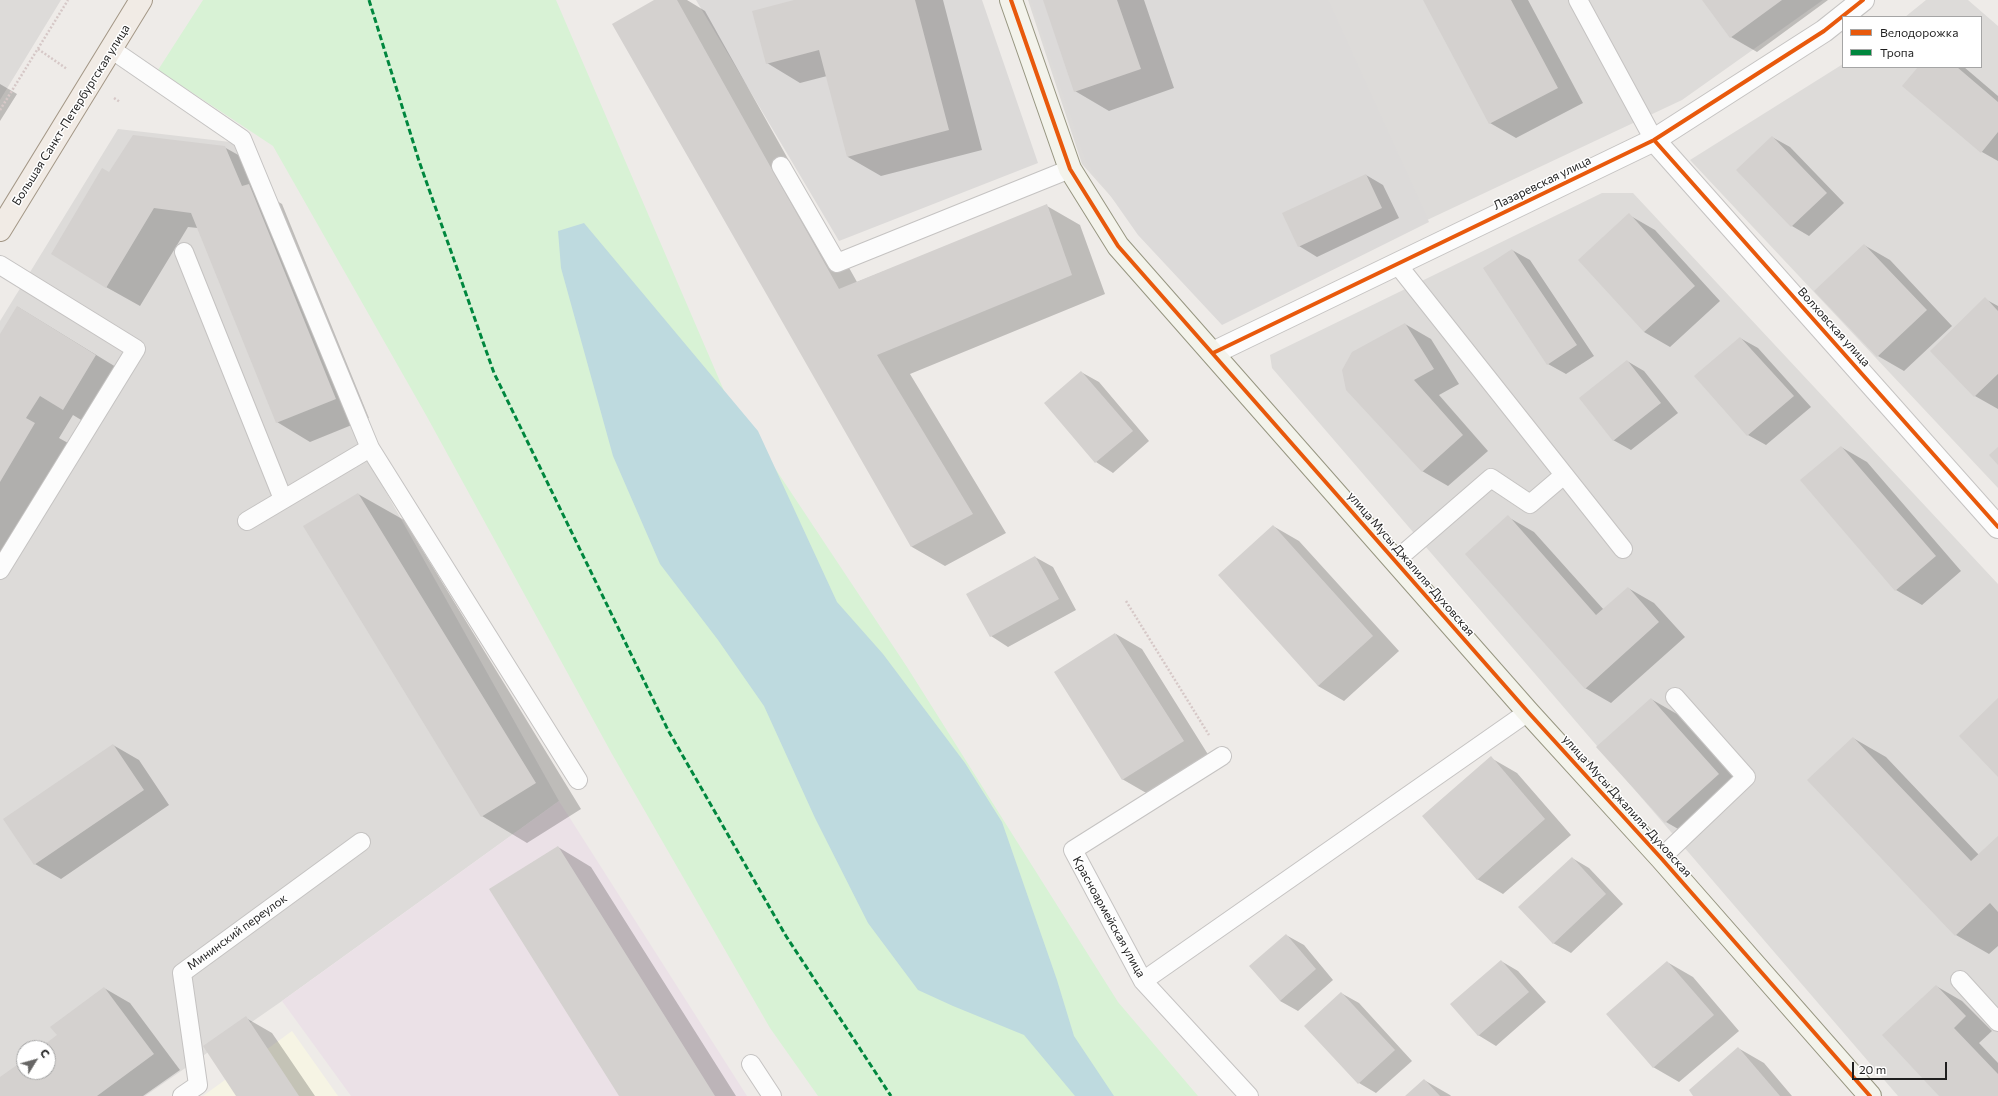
<!DOCTYPE html>
<meta charset="utf-8">
<style>
body{margin:0}
#map{position:relative;width:1998px;height:1096px;overflow:hidden;background:#eeebe8;font-family:Commissioner,sans-serif}
canvas{display:block}
.legend{position:absolute;left:1842px;top:16px;width:140px;height:52px;box-sizing:border-box;background:#fff;border:1px solid #a5a5a5;margin:0;padding:5px 7px;list-style:none;font-size:12px;color:#1f1f1f}
.legend li{display:flex;align-items:center;gap:8px;height:20px}
.legend b{width:20px;border:1px solid #a5a5a5}
.north{position:absolute;left:16px;top:1040px;width:40px;height:40px;box-sizing:border-box;background:#fff;border:1px solid #a5a5a5;border-radius:50%;rotate:53deg;font-size:11px;font-weight:700;line-height:16px;text-align:center;color:#1f1f1f}
.north::after{content:'';display:block;margin:auto;width:14px;height:18px;background:#676665;clip-path:polygon(50% 0,100% 100%,50% 72%,0 100%)}
.scale{position:absolute;left:1852px;top:1062px;width:95px;height:18px;box-sizing:border-box;border:2px solid #1f1f1f;border-top:0;padding-left:5px;font-size:12px;line-height:14px;white-space:nowrap;color:#1f1f1f;-webkit-text-stroke:3px #fff;paint-order:stroke}
</style>
<div id="map">
<canvas width="1998" height="1096"></canvas>
<ul class="legend">
<li><b style="height:5px;background:#e8590c"></b>Велодорожка</li>
<li><b style="height:5px;background:#00873e"></b>Тропа</li>
</ul>
<div class="north">С</div>
<div class="scale">20 m</div>
</div>
<script>
const ctx = document.querySelector('canvas').getContext('2d');
ctx.lineJoin = 'round';
function fill(path, color) { ctx.fillStyle = color; ctx.fill(path, 'evenodd'); }
const toPath = rows => new Path2D(rows.map(r => 'M' + r).join(''));
function trace(path, color, width, dash) { ctx.strokeStyle = color; ctx.lineWidth = width; ctx.lineCap = dash ? 'butt' : 'round'; ctx.setLineDash(dash || []); ctx.stroke(path); }
function write(font, color, halo, rows, align = 'center') {
  ctx.font = font + ' Commissioner,sans-serif'; ctx.lineWidth = 3; ctx.setLineDash([]); ctx.textBaseline = 'middle'; ctx.strokeStyle = halo; ctx.fillStyle = color; for (const [text, x, y, turn = 0] of rows) {
    ctx.save(); ctx.translate(x, y); ctx.rotate((+turn || 0) * Math.PI / 180); ctx.textAlign = isNaN(turn) ? turn : align; if (halo) ctx.strokeText(text, 0, 0); ctx.fillText(text, 0, 0); ctx.restore();
  }
}
const residential = toPath([
 [0,0,61,0,0,100],
 [1028,0,1823,0,1682,100,1219,318,1082,164],
 [1926,0,1968,0,1998,26,1998,488,1690,160,1843,64,1843,67,1981,67,1981,17,1905,17],
 [118,129,239,143,377,476,559,801,282,1001,145,1096,0,1096,0,321],
 [24,1048,48,1048,48,1072,24,1072],
 [1602,193,1633,193,1998,584,1998,1096,1898,1096,1272,368,1270,355]
]);
const industrial = toPath([
 [559,801,747,1096,351,1096,282,1001]
]);
const education = toPath([
 [292,1031,338,1096,203,1096]
]);
const religious = toPath([
 [696,0,982,0,1038,163,839,241],
 [1031,0,1328,0,1429,222,1222,325,1138,235,1086,161]
]);
const park = toPath([
 [203,0,556,0,725,393,907,667,1118,1002,1198,1096,818,1096,770,1028,612,754,426,415,273,146,158,70]
]);
const water = toPath([
 [584,223,758,431,837,602,883,654,965,763,1002,822,1057,980,1074,1036,1114,1096,1075,1096,1024,1035,953,1006,918,990,868,923,815,818,764,706,718,640,660,564,613,456,561,268,558,231]
]);
const shadow = toPath([
 [656,0,687,0,705,11,857,282,1047,206,1080,225,1105,294,910,374,1006,533,945,566,912,547],
 [798,0,943,0,982,150,881,176,848,157,827,76,800,83,767,63],
 [1044,0,1144,0,1174,88,1109,111,1075,91],
 [1424,0,1528,0,1583,103,1516,138,1490,123],
 [1703,0,1828,0,1757,52,1731,37],
 [1919,67,1964,67,1998,96,1998,161,1982,152],
 [0,84,17,94,0,121],
 [1772,137,1790,147,1844,203,1809,236,1792,226],
 [224,147,258,166,272,198,282,204,369,418,310,442,277,422,198,228,188,227,140,306,106,287,109,174],
 [1366,175,1383,185,1399,218,1317,257,1299,246],
 [1629,215,1655,230,1720,301,1670,347,1644,332],
 [1864,245,1890,260,1952,326,1904,371,1878,356],
 [1512,250,1530,260,1594,356,1566,374,1548,364],
 [1985,299,1998,306,1998,409,1975,396],
 [18,307,129,375,96,429,73,415,59,438,68,443,0,557,0,336],
 [1405,324,1431,339,1459,384,1439,395,1488,451,1448,486,1422,471],
 [1740,338,1758,348,1811,407,1766,445,1748,435],
 [1627,361,1644,371,1678,413,1631,450,1613,440],
 [1081,372,1099,382,1149,441,1113,473,1096,462,1045,403],
 [1841,447,1867,462,1961,571,1922,605,1896,590],
 [358,494,404,520,581,809,527,843,482,816],
 [1508,517,1534,532,1604,610,1628,588,1654,603,1685,637,1611,703,1585,688],
 [1273,526,1299,541,1399,651,1344,701,1318,686],
 [1035,557,1053,567,1076,610,1008,647,991,636],
 [1116,634,1142,649,1209,756,1148,794,1122,779],
 [1651,699,1677,714,1744,789,1692,837,1666,822,1598,747],
 [1853,738,1886,757,1979,855,1998,837,1998,946,1989,954,1956,935],
 [113,745,139,760,169,805,61,879,35,864],
 [1491,758,1517,773,1571,835,1503,894,1477,879],
 [558,847,591,867,736,1096,620,1096],
 [1572,858,1589,868,1623,904,1571,953,1553,943],
 [1286,935,1304,945,1333,980,1298,1011,1280,1001],
 [1501,961,1518,971,1546,1002,1496,1046,1478,1035],
 [1667,962,1693,977,1739,1031,1679,1082,1653,1067],
 [1936,986,1962,1001,1992,1031,1979,1043,1998,1063,1998,1096,1940,1096],
 [104,988,130,1003,180,1070,143,1096,0,1096,0,1078,24,1061,24,1072,48,1072,48,1048,41,1048,58,1036],
 [1341,993,1359,1003,1412,1061,1376,1093,1359,1083],
 [246,1018,272,1033,315,1096,237,1096],
 [1738,1048,1764,1063,1792,1096,1695,1096],
 [1424,1080,1450,1095,1451,1096,1407,1096]
]);
const building = toPath([
 [654,0,677,0,839,289,1047,204,1072,275,877,355,973,514,911,547,612,24],
 [794,0,915,0,949,130,847,157,819,50,766,64,752,11],
 [1043,0,1117,0,1141,69,1074,92],
 [1423,0,1511,0,1558,88,1489,124],
 [1702,0,1782,0,1730,38],
 [1918,67,1957,67,1998,102,1998,132,1981,153,1902,86],
 [133,135,225,146,242,186,249,184,336,399,276,423,191,213,154,208,106,288,51,254,102,168,109,172],
 [1772,136,1827,193,1791,227,1736,170],
 [1366,174,1382,208,1298,247,1282,213],
 [1629,213,1695,286,1644,332,1578,260],
 [1864,244,1927,310,1877,357,1814,291],
 [1512,249,1577,345,1547,365,1483,268],
 [1985,297,1998,311,1998,374,1974,397,1930,351],
 [17,306,96,355,63,410,40,396,26,418,35,423,0,482,0,334],
 [1405,323,1434,369,1414,380,1463,435,1422,472,1346,390,1342,370,1352,352],
 [1740,337,1794,396,1747,436,1694,376],
 [1627,360,1661,403,1613,441,1579,398],
 [1081,371,1133,431,1095,463,1044,403],
 [1841,446,1936,556,1895,591,1800,480],
 [1998,447,1998,465,1989,455],
 [358,493,536,783,481,817,303,526],
 [1508,515,1596,615,1628,587,1659,622,1585,689,1465,554],
 [1273,525,1373,636,1318,686,1218,575],
 [1035,556,1059,599,990,637,966,594],
 [1115,633,1184,741,1122,780,1054,672],
 [1651,698,1719,774,1665,823,1596,747],
 [1998,698,1998,777,1959,736],
 [1853,737,1971,861,1998,836,1998,912,1990,903,1955,936,1807,780],
 [113,744,144,790,34,865,3,819],
 [1491,756,1545,819,1477,880,1422,816],
 [558,846,715,1096,619,1096,489,889],
 [1572,857,1606,894,1553,944,1518,907],
 [1286,934,1316,969,1280,1001,1249,966],
 [1501,960,1529,992,1478,1036,1450,1004],
 [1667,961,1714,1015,1653,1068,1606,1014],
 [1936,985,1966,1016,1954,1028,1998,1074,1998,1096,1939,1096,1882,1035],
 [104,987,154,1054,97,1096,0,1096,0,1077,24,1060,24,1072,48,1072,48,1048,40,1048,57,1035,50,1027],
 [1341,992,1395,1050,1358,1084,1304,1026],
 [246,1016,299,1096,236,1096,203,1046],
 [1738,1047,1780,1096,1693,1096,1689,1090],
 [1424,1079,1440,1096,1405,1096]
]);
const path = toPath([
 [38,49,67,69],
 [114,98,120,102],
 [0,110,68,0],
 [1126,601,1209,735]
]);
const lane = toPath([
 [1578,0,1654,140],
 [111,49,242,139,370,448,578,780],
 [781,166,837,263,1070,169],
 [184,252,283,499],
 [1397,264,1623,549],
 [0,265,136,349,0,570],
 [247,521,370,448],
 [1395,561,1491,478,1530,504,1564,475],
 [1222,756,1073,850,1143,981,1249,1096],
 [1661,858,1746,777,1675,697],
 [1960,980,1998,1022],
 [1143,981,1528,712],
 [751,1064,772,1096],
 [182,1096,198,1085,182,973,361,842]
]);
const street = toPath([
 [1654,140,1998,527],
 [1213,353,1654,140,1824,31,1863,0]
]);
const secondary = toPath([
 [1011,0,1070,169,1118,246,1528,712,1661,858,1870,1096]
]);
const primary = toPath([
 [0,230,141,0]
]);
const quiet = toPath([
 [369,0,419,161,494,373,668,730,786,936,891,1096]
]);
const cycleway = toPath([
 [1011,0,1070,169,1118,246,1528,712,1661,858,1870,1096],
 [1654,140,1998,527],
 [1213,353,1654,140,1824,31,1863,0]
]);
const streetNames = [
 ["Большая Санкт-Петербургская улица",71,115,-58],
 ["Лазаревская улица",1542,183,-26],
 ["Волховская улица",1834,327,48],
 ["улица Мусы Джалиля-Духовская",1411,564,49],
 ["улица Мусы Джалиля-Духовская",1627,806,48],
 ["Красноармейская улица",1109,917,61],
 ["Мининский переулок",237,932,-36]
];
fill(residential, '#dddbd9');
fill(industrial, '#ebe1e7');
fill(education, '#f6f4e4');
fill(religious, '#dcdad9');
fill(park, '#d8f2d5');
fill(water, '#bedadf');
fill(shadow, '#0003');
fill(building, '#d4d1cf');
trace(lane, '#c5c3c2', 20);
trace(street, '#c5c3c2', 24);
trace(secondary, '#979681', 24);
trace(primary, '#a39786', 24);
trace(path, '#d6c8c7', 2.5, [2, 2]);
trace(lane, '#fcfcfc', 18);
trace(street, '#fcfcfc', 22);
trace(secondary, '#f3f3eb', 22);
trace(primary, '#f1ebe5', 22);
trace(quiet, '#00873e', 3, [6, 3]);
trace(cycleway, '#e8590c', 4);
write('12px', '#1f1f1f', '#fff', streetNames);
</script>
